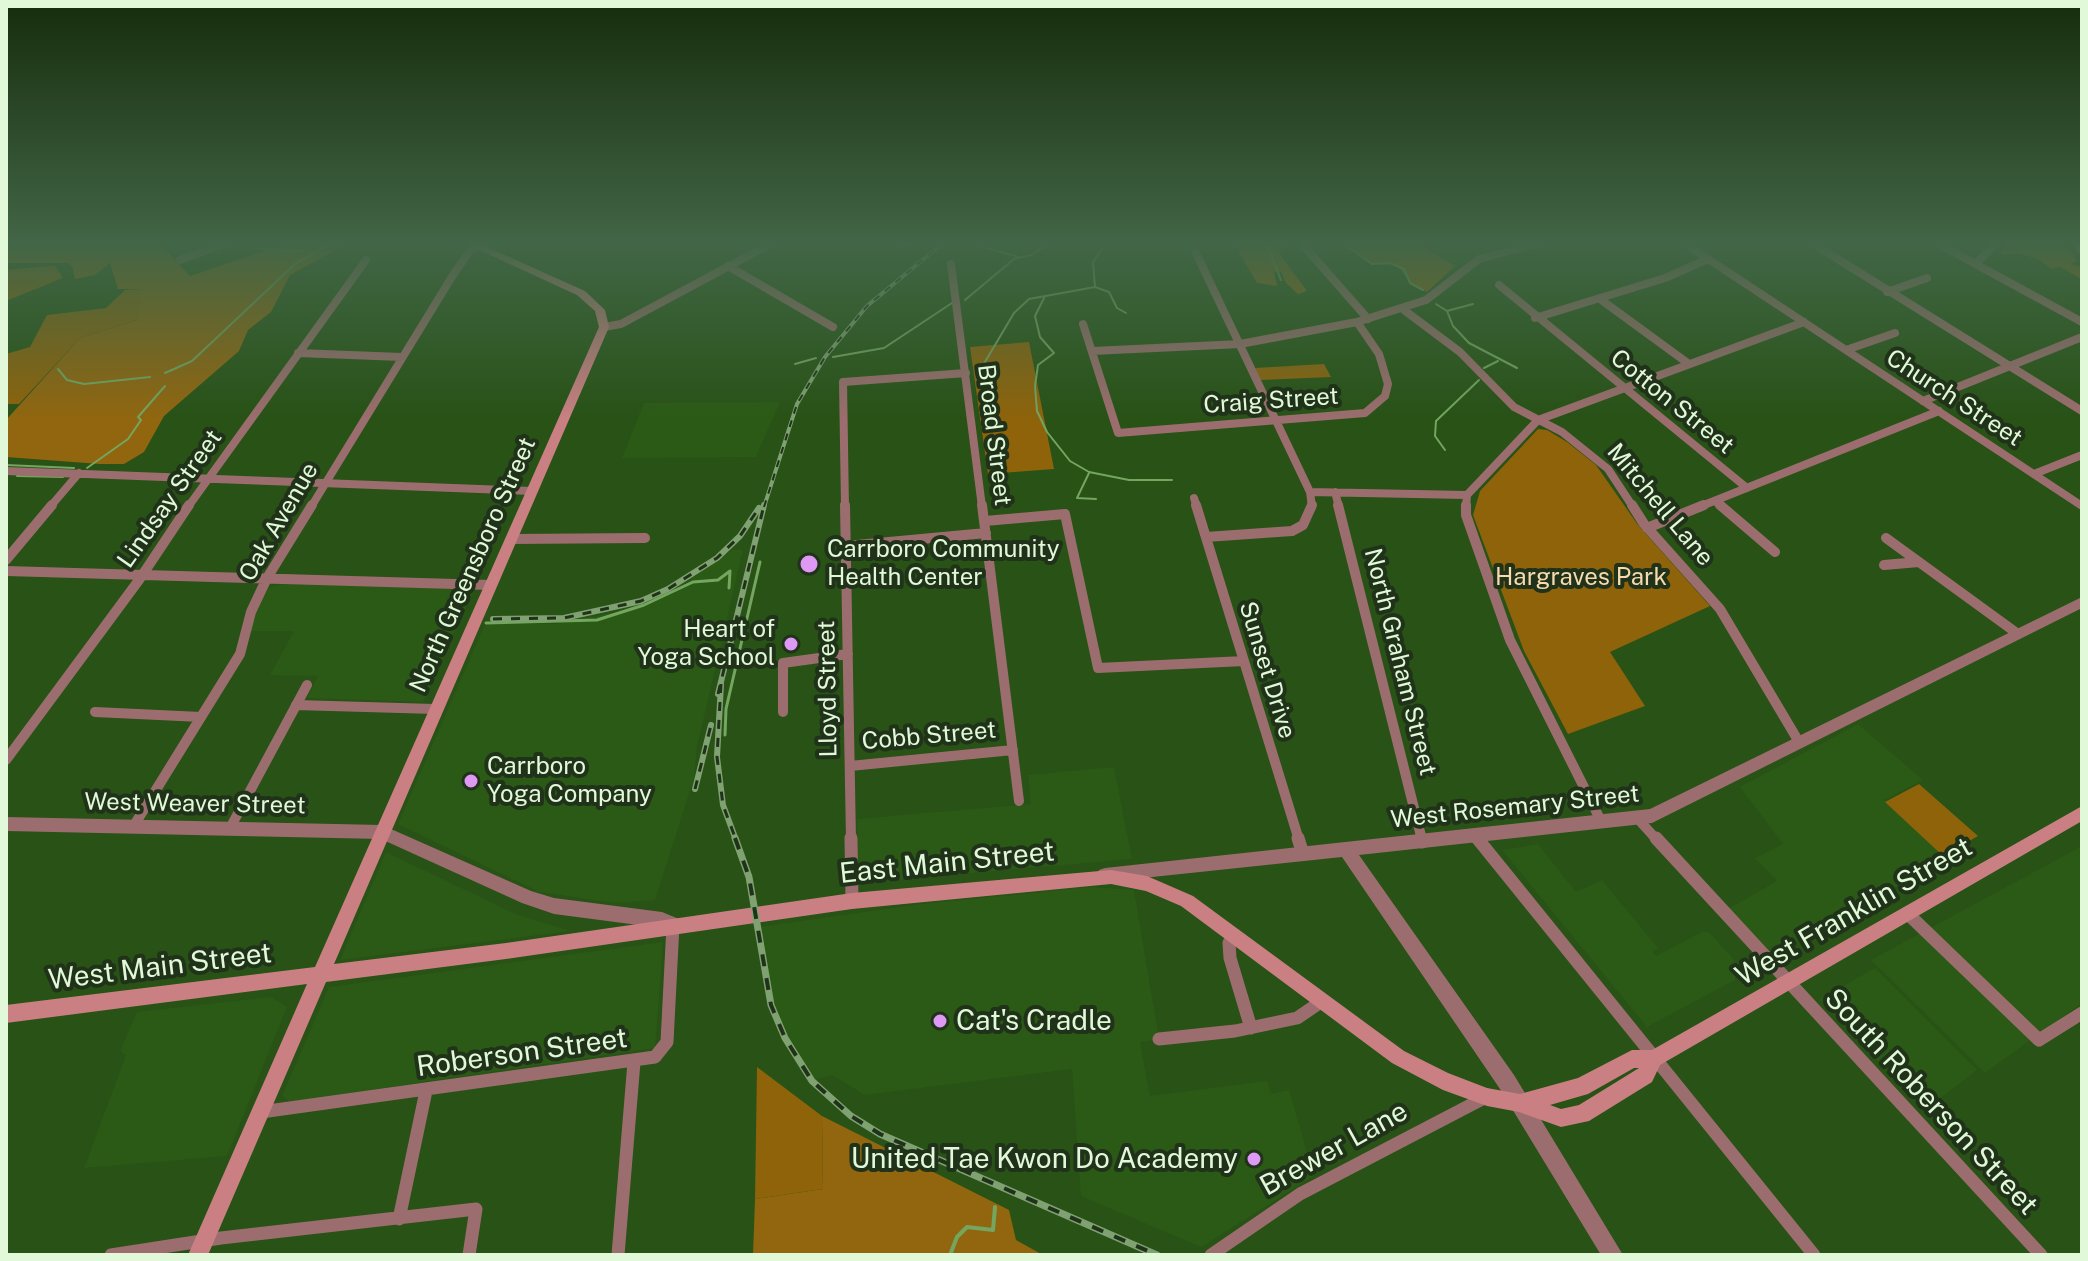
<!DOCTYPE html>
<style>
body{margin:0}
#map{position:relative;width:2088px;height:1261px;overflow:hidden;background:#285216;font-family:"Public Sans",sans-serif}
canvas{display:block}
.frame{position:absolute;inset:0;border:8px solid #e1f9d8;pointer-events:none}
</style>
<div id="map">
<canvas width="2088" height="1261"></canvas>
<div class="frame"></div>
</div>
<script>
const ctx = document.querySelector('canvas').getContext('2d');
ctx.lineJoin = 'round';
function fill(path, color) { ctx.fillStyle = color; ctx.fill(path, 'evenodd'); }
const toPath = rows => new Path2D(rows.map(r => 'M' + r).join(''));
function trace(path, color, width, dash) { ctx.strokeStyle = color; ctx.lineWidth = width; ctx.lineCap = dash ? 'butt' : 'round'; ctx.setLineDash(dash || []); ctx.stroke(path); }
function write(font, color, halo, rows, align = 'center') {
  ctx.font = font + ' "Public Sans",sans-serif'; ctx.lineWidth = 8; ctx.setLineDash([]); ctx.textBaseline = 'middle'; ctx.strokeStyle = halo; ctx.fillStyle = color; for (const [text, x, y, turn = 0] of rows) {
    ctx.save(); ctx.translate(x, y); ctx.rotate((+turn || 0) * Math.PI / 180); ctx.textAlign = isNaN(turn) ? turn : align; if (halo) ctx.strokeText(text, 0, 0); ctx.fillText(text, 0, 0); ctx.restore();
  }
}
const built = toPath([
 [1418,243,1519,243,1488,251,1456,266],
 [780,402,756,457,622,458,644,403],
 [732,550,743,550,697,747,694,778,655,900,614,903,539,892,398,824,485,624,555,624,622,611,681,586],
 [282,584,471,588,472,594,423,702,307,698,318,676,270,675,294,631,248,631,268,588],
 [1858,724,1923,780,1884,800,1948,858,1773,955,1728,909,1777,881,1755,858,1783,844,1740,787],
 [1114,767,1132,859,858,883,857,819,1031,804,1028,775],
 [1538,844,1576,892,1602,880,1658,948,1653,952,1656,956,1702,932,1709,932,1732,957,1736,965,1735,980,1647,1027,1502,850],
 [2082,846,2082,1003,1985,1073,1871,960],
 [386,852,518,915,571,931,340,960],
 [1092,887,1134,890,1159,1039,1140,1042,1150,1096,1267,1081,1271,1094,1289,1090,1314,1176,1201,1247,1081,1196,1072,1069,865,1095,832,1075,812,1081,785,1038,771,1005,759,927,921,904],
 [663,942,655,1048,300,1100,289,1101,282,1096,329,987],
 [1875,968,1977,1070,1924,1111,1820,999],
 [271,997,287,1007,227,1156,84,1168,126,1055,120,1051,137,1012]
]);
const green = toPath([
 [50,266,56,267,63,278,6,301,6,270],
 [142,289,137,320,80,338,19,404,6,404,6,354,30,347,47,315,106,308,125,290],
 [1029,342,1054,469,988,474,970,347],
 [1324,364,1331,377,1260,380,1255,368],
 [1538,429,1547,430,1567,442,1596,465,1638,525,1710,606,1610,652,1645,706,1568,734,1524,651,1473,515,1480,491],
 [1919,784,1978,836,1943,856,1885,802],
 [757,1067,822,1116,823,1189,755,1199]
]);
const forest = toPath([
 [6,243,159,243,190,276,288,243,349,243,290,275,271,312,248,330,239,351,164,416,144,452,124,464,100,464,6,457,6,420,80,338,137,320,141,289,118,289,110,263,95,275,75,279,72,266,68,263,6,263],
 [1222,243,1298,243,1278,252,1307,291,1298,294,1286,283,1281,272,1274,272,1277,286,1257,283,1235,246],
 [1342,243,1416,243,1455,266,1427,292,1411,283,1397,265,1372,263],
 [2005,243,2064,243,2077,261,2070,264,2082,267,2082,279,2060,267,2051,269,2040,260,2019,253,2000,255],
 [822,1116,1009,1210,1016,1240,1043,1255,753,1255,755,1199,823,1189]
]);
const streamFar2 = toPath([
 [893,243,898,246,918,243],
 [969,243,1019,257],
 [1262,243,1268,247,1281,280],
 [1342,243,1372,264,1390,263,1404,269,1410,283,1423,290],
 [259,249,301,251],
 [1095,287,1109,292,1117,308,1126,313],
 [1045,296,1035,316,1040,337,1054,353,1038,365,1035,386,1037,411,1047,432,1070,461,1089,472,1129,480,1172,480],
 [965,300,1014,259,1031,255,1050,243],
 [1436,304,1447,311,1453,326,1469,343,1517,368],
 [1447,311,1473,304],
 [833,357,884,348,952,303],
 [795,364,816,358],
 [1484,368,1498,361],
 [58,369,67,380,84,384,150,377],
 [165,373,192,361,295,264,331,243],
 [980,383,986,376,982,367,1014,313,1029,299,1095,287,1093,262,1106,243],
 [1445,450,1435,436,1436,421,1479,380],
 [6,465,74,468],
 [87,468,128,439,141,420,138,417,165,386],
 [1089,473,1077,498,1096,499],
 [17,476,63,477]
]);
const streamFar1 = toPath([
 [486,623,597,620,644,605,693,582,718,580,730,571,729,588],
 [725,735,726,709,760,562]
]);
const stream = toPath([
 [950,1255,957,1237,967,1227,993,1230,995,1207]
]);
const minorFar2 = toPath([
 [1684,243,2082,506],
 [1812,243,2082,411],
 [1937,243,2082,322],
 [1304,246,1368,319],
 [1196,253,1310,492,1312,507],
 [180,260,227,243],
 [951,264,982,507],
 [1975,264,1997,243],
 [728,266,833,327],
 [1499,285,1747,488],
 [1887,292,1927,278],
 [1600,299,1689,364],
 [1404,310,1460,352,1514,407,1562,432,1608,469,1633,507],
 [1535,318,1665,278,1708,259],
 [1083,324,1118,433,1365,413,1385,396,1388,384,1379,354,1357,322],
 [604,327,621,324,772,243],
 [1846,350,1895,333],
 [1092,351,1240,344,1357,322,1426,300,1479,259,1539,243],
 [298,353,402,357],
 [1923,401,2082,337],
 [6,471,532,491],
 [2034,474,2082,455],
 [1310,492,1467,495],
 [1335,492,1339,507],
 [1194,498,1197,507],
 [1715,501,1722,507],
 [50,507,79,473],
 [188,507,366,260],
 [311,507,453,275,469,252,481,243],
 [845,507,843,382,966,373],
 [1466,507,1467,495,1538,420,1804,322],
 [1699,507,1939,411]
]);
const minorFar1 = toPath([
 [845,505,851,840],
 [982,505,1019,801],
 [1196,505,1299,840],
 [1338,505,1422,840],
 [1466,505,1466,515,1510,640,1602,823],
 [1632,505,1644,524,1720,609,1799,742],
 [1720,505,1775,552],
 [985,521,1065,514,1098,668,1244,661],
 [1647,528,1704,505],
 [1206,537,1292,531,1303,525,1312,505],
 [1886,538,2018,634],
 [511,539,645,538],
 [846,546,986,533],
 [6,560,52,505],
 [1884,565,1919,562],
 [6,571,490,585],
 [296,705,435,709],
 [95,712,201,717],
 [783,712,783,663,848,654],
 [6,760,139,580,189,505],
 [850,766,1013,750],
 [1638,819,1657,840],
 [133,827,240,654,251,612,267,578,312,505],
 [229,830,307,685],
 [1475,836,1478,840]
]);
const minor = toPath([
 [851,838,852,901],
 [1298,838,1303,854],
 [1421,838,1422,842],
 [1477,838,1814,1255],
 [1656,838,2041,1255],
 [1907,913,2039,1040,2082,1013],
 [1234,935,1229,943,1230,958,1251,1028],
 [1159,1039,1235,1031,1297,1018,1322,1001],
 [261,1112,655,1057,667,1042,673,925],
 [399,1219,426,1091],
 [111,1255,221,1238,476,1209,469,1255],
 [618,1255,634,1062],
 [1211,1255,1300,1194,1486,1097]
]);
const tertiary = toPath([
 [2082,597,2082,608,1652,823,1359,855,1514,1075,1623,1255,1601,1255,1500,1089,1342,857,1105,882,1099,880,1097,875,1099,870,1105,868,1650,809,2082,597],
 [6,817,382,825,531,891,554,898,662,912,679,919,682,925,679,931,673,933,661,928,554,914,522,903,381,839,6,831,6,817]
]);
const secondary = toPath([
 [464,243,478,243,585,291,605,310,609,327,334,964,506,943,852,893,1111,870,1147,876,1193,896,1404,1051,1448,1073,1487,1088,1520,1094,1578,1078,1632,1050,1652,1050,2082,806,2082,821,1660,1065,1652,1082,1589,1121,1561,1127,1519,1112,1487,1106,1443,1090,1392,1063,1181,906,1146,891,1111,884,852,909,506,959,326,982,208,1255,188,1255,307,984,6,1023,6,1005,315,967,599,327,595,311,577,295,464,243],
 [1634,1068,1639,1068,1579,1105,1561,1109,1550,1105,1588,1094,1634,1068]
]);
const primary = toPath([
 [2072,243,2082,243,2082,253,2078,252,2072,243]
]);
const railFar2 = toPath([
 [764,507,797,404,825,357,867,306,943,243]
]);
const railFar1 = toPath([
 [493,619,564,618,641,601,668,589,717,558,740,536,759,508],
 [721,684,717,757,723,805,736,840],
 [718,694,764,505],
 [695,789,711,725]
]);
const rail = toPath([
 [735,838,749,877,771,1005,785,1038,812,1081,851,1116,880,1134,1157,1255]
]);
const markers = [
 [809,564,10,"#dd99f3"],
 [791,644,8,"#dd99f3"],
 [471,781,8,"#dd99f3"],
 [940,1021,8,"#dd99f3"],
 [1254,1159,8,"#dd99f3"]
];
const streetNames = [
 ["Church Street",1954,398,33],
 ["Craig Street",1271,401,-4],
 ["Cotton Street",1672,402,39],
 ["Broad Street",994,435,83],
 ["Lindsay Street",170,499,-55],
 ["Mitchell Lane",1660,505,50],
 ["Oak Avenue",279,522,-60],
 ["North Greensboro Street",473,565,-66],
 ["North Graham Street",1400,662,76],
 ["Sunset Drive",1267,670,73],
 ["Lloyd Street",828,689,-91],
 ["Cobb Street",929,736,-5],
 ["West Weaver Street",195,804,1],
 ["West Rosemary Street",1515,807,-6]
];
const poiNames = [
 ["Carrboro Community",827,550],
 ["Health Center",827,578],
 ["Heart of",775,630,"right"],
 ["Yoga School",775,658,"right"],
 ["Carrboro",487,767],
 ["Yoga Company",487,795]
];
const parkNames = [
 ["Hargraves Park",1581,578]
];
const nearStreetnames = [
 ["East Main Street",947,863,-6],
 ["West Franklin Street",1854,912,-30],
 ["West Main Street",160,967,-7],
 ["Roberson Street",522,1053,-8],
 ["South Roberson Street",1931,1102,47],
 ["Brewer Lane",1334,1149,-29]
];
const nearPoinames = [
 ["Cat's Cradle",956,1021],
 ["United Tae Kwon Do Academy",1238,1159,"right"]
];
fill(built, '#2a5a15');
fill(green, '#8e630a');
fill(forest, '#91660f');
trace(streamFar2, '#74a660', 2);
trace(streamFar1, '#74a660', 3);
trace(stream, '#74a660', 4);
trace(minorFar2, '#9c6d6e', 8);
trace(minorFar1, '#9c6d6e', 10);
trace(minor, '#9c6d6e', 13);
fill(tertiary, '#9c6d6e');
fill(secondary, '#ca8083');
fill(primary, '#ee8f93');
trace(railFar2, '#80a272', 4);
trace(railFar1, '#80a272', 6);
trace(rail, '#80a272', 7);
trace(railFar2, '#203219', 2, [7]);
trace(railFar1, '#203219', 3, [9]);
trace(rail, '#203219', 4, [12]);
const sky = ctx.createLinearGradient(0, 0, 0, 420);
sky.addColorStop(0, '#162d0c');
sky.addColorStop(0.58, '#426647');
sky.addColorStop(1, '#42664700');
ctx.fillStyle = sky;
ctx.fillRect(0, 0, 2088, 420);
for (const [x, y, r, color] of markers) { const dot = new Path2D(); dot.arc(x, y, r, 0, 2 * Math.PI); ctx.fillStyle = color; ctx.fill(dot); trace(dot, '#203219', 3); }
write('24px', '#e1f9d8', '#203219', streetNames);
write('24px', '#e1f9d8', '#203219', poiNames, 'left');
write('24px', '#f7daae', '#203219', parkNames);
write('28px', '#e1f9d8', '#203219', nearStreetnames);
write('28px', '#e1f9d8', '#203219', nearPoinames, 'left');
</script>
